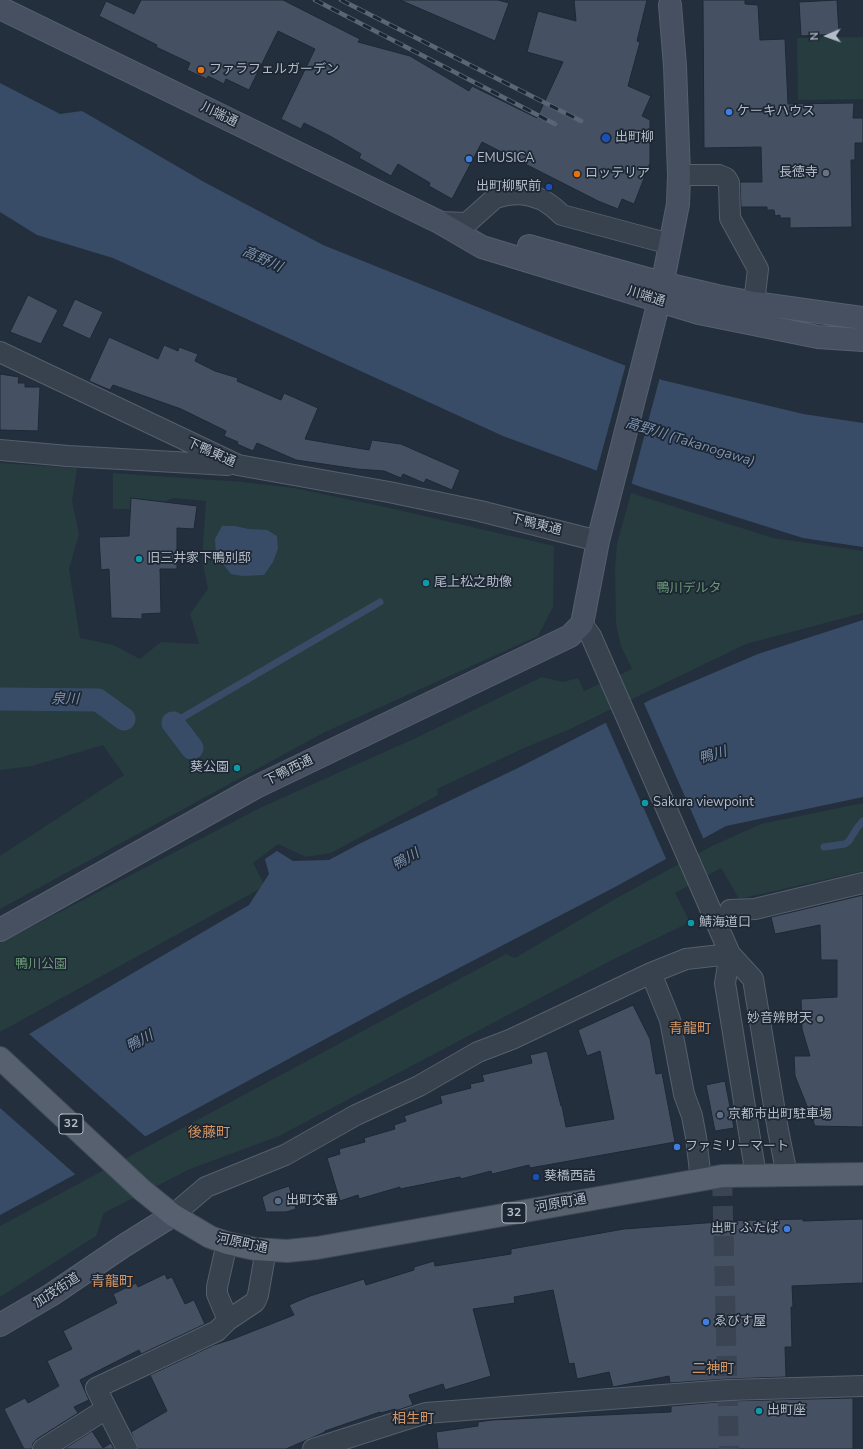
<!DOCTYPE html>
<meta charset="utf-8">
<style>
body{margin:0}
#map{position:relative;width:863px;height:1449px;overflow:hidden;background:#242f3e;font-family:"Nunito Sans",sans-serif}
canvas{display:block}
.north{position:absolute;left:807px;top:16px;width:40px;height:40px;-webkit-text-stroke:3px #1d2633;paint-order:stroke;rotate:268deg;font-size:11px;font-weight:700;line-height:16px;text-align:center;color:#b4bcc9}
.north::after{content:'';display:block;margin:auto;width:14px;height:18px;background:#b4bcc9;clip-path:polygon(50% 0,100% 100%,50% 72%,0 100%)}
</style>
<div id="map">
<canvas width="863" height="1449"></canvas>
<div class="north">N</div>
</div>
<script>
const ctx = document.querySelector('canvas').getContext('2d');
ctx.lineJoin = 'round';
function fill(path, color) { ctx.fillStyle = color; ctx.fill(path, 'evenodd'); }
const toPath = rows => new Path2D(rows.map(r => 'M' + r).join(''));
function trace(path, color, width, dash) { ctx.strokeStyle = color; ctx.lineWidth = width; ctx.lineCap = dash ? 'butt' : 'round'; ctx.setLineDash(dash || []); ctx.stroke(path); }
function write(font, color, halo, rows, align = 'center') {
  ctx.font = font + ' "Nunito Sans","Noto Sans JP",sans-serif'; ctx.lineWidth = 3.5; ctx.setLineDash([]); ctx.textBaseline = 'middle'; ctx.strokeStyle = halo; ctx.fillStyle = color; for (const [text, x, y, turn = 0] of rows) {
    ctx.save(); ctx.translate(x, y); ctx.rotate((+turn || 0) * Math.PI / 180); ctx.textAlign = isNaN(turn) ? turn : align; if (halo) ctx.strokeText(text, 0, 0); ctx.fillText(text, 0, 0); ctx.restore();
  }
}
const green = toPath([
 [863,37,863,99,798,100,797,38],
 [0,463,77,468,72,501,79,534,69,569,80,638,113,645,140,659,161,642,199,644,190,614,208,589,202,559,206,501,173,498,150,509,113,509,113,473,242,482,294,488,385,507,554,546,553,607,538,636,323,733,0,909,0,856,124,775,103,745,32,766,0,770],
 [235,526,249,529,223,562,216,555],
 [631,493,773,538,863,551,863,613,746,644,568,730,524,748,437,789,438,795,331,853,306,857,278,844,253,863,265,886,0,1032,0,943,262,807,418,737,542,677,563,682,578,678,584,691,632,669,621,646,616,624,615,568,617,544],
 [863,803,863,871,739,899,721,868,675,893,690,922,612,960,279,1136,190,1169,104,1213,96,1236,0,1297,0,1226,506,954,515,958,615,899,712,846,761,824]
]);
const water = toPath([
 [0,83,60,114,82,111,204,182,323,245,557,339,662,380,803,414,863,423,863,547,803,538,641,487,503,436,113,258,37,235,0,212],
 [222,526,235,526,249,529,267,530,277,536,278,549,273,562,264,575,242,576,231,574,216,555,215,539],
 [863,620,863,797,726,826,615,887,403,997,0,1215,0,1051,249,905,269,874,265,859,277,851,293,861,329,860,361,843,518,768,652,699,758,654]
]);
const pier = toPath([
 [626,364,660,377,631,486,596,473],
 [643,701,704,840,667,861,605,721],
 [27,1032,146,1137,76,1175,0,1108,0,1048]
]);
const stream = toPath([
 [173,723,380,602],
 [824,847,845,844,849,841,857,828,863,821]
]);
const canal = toPath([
 [0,699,98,700,124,719],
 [173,723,192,748]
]);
const building = toPath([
 [141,0,283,0,360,39,358,42,410,56,469,91,472,86,537,118,563,62,527,52,538,11,576,21,574,0,647,0,637,41,640,42,628,86,651,96,642,116,650,120,650,163,634,204,622,199,618,209,598,201,482,142,452,199,429,186,430,183,398,164,391,176,359,158,361,154,330,136,304,123,301,129,281,119,315,49,278,31,249,90,226,79,224,84,208,76,207,79,187,70,190,63,156,47,157,45,99,16,106,1,134,14,141,0],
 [400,0,498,0,509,3,495,41,400,0],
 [703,0,745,0,745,4,758,5,760,40,785,39,788,104,854,103,853,118,863,118,863,143,855,143,855,160,851,160,852,227,790,228,790,218,780,218,780,215,775,216,774,210,767,210,767,207,741,207,740,182,762,182,761,147,704,148,703,0],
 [837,0,839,34,801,36,799,2,837,0],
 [28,295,58,310,41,344,10,332,28,295],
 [75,299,103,312,90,339,62,326,75,299],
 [109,337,158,359,164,345,178,351,179,347,198,354,195,361,215,371,238,378,237,381,281,400,284,393,318,408,305,439,369,450,372,440,401,444,460,470,452,490,426,479,424,483,403,474,401,478,384,471,357,469,296,460,257,443,253,451,237,444,238,442,224,436,226,431,181,409,113,385,110,390,89,381,109,337],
 [0,374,19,377,18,383,25,383,25,387,40,387,38,431,0,430,0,374],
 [131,498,197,506,194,529,177,528,177,569,160,569,161,613,142,614,142,619,111,618,109,569,101,570,99,537,129,536,131,498],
 [863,895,863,1127,815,1126,795,1076,794,1056,810,1056,802,1029,801,999,837,997,837,960,821,960,820,925,775,934,771,917,863,895],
 [633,1005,650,1039,656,1074,662,1073,675,1142,530,1168,529,1165,492,1174,491,1171,461,1179,460,1177,400,1189,400,1187,359,1199,358,1195,340,1201,327,1158,340,1154,339,1149,365,1142,364,1138,395,1129,394,1125,406,1121,404,1116,442,1103,440,1096,471,1088,470,1084,484,1081,482,1075,532,1063,530,1055,547,1051,561,1106,562,1106,566,1127,614,1119,600,1051,587,1056,578,1030,633,1005],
 [725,1081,734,1128,715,1131,706,1085,725,1081],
 [289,1186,296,1209,286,1212,266,1212,262,1197,271,1192,289,1186],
 [803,1219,803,1221,863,1219,863,1283,792,1286,793,1307,791,1307,792,1347,785,1347,786,1377,727,1379,670,1383,669,1376,613,1387,609,1372,577,1379,574,1363,569,1364,553,1290,514,1297,515,1303,473,1309,491,1376,445,1390,443,1384,409,1395,413,1405,395,1411,395,1409,381,1413,380,1412,325,1431,325,1432,286,1449,138,1449,131,1432,167,1411,150,1375,214,1345,233,1339,294,1315,289,1305,310,1296,364,1279,366,1285,414,1270,414,1267,434,1261,435,1266,511,1254,511,1249,624,1229,719,1222,719,1221,803,1219],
 [165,1274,167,1279,172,1277,185,1304,194,1300,205,1324,141,1354,139,1350,80,1380,89,1400,74,1407,78,1413,37,1439,33,1443,32,1449,24,1449,4,1409,25,1398,28,1403,59,1386,47,1361,72,1349,63,1331,117,1303,113,1294,136,1283,138,1287,165,1274],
 [853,1398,853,1449,438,1449,436,1432,478,1426,478,1422,492,1420,671,1412,671,1406,729,1401,853,1398],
 [92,1431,103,1448,111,1443,114,1449,64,1449,92,1431]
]);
const streetTunnel = toPath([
 [722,1176,729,1449]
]);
const street = toPath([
 [679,175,719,175,726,178,729,183,730,218,758,269,754,303],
 [439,222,467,223,495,198,507,195,519,194,531,196,543,200,553,207,562,215,670,244],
 [0,352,238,465,389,492,480,511,598,541],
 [0,450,68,456,228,465],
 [582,624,591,636,730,954,753,979,778,1130,787,1175],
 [730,910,755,909,863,883],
 [730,954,725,983,756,1176],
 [651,973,670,1020,684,1094,692,1116,696,1137,701,1180],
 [173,1215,206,1187,285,1155,356,1115,419,1086,478,1052,512,1039,651,973,686,959,730,954],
 [227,1243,217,1287,217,1294,228,1320],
 [43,1449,106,1409],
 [127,1449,96,1388,217,1331,228,1320,255,1302,258,1295,266,1250],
 [313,1449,426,1413,728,1390,863,1386]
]);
const secondary = toPath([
 [0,8,439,222,482,247,699,313,818,337,863,340],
 [529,246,662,283,717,296,754,303,863,318],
 [0,930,256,787,570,636,582,624,598,541,659,301,678,204,679,175,675,66,670,5],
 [0,1325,51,1295,125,1245,173,1215]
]);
const primary = toPath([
 [0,1058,142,1190,173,1215,210,1237,227,1243,255,1249,287,1251,317,1248,722,1176,863,1174]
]);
const rail = toPath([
 [315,0,555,124],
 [341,0,581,121]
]);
const markers = [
 [201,70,4,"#e8710a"],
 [729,112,4,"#3f7fe0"],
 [606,138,5,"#1a4fb4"],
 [469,159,4,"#3f7fe0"],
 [826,173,4,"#6b7280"],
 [577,174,4,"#e8710a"],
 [549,187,4,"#1a4fb4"],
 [139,559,4,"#0f9aa8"],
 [426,583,4,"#0f9aa8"],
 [237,768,4,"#0f9aa8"],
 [645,803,4,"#0f9aa8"],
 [691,923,4,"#0f9aa8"],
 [820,1019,4,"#6b7280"],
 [720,1115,4,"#5c6f8a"],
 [677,1147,4,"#3f7fe0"],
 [536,1177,4,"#1a4fb4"],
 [278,1201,4,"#5c6f8a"],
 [787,1229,4,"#3f7fe0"],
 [706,1322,4,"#3f7fe0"],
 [759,1411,4,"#0f9aa8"]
];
const shields = [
 [71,1124,24],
 [514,1213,24]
];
const shieldNames = [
 ["32",71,1124],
 ["32",514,1213]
];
const poiNames = [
 ["ファラフェルガーデン",209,70],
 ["ケーキハウス",737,112],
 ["出町柳",615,138],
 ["EMUSICA",477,159],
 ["長徳寺",818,173,"right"],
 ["ロッテリア",585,174],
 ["出町柳駅前",541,187,"right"],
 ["旧三井家下鴨別邸",147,559],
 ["尾上松之助像",434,583],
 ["葵公園",229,768,"right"],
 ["Sakura viewpoint",653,803],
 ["鯖海道口",699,923],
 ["妙音辨財天",812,1019,"right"],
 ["京都市出町駐車場",728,1115],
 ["ファミリーマート",685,1147],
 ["葵橋西詰",544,1177],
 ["出町交番",286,1201],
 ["出町 ふたば",779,1229,"right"],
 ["ゑびす屋",714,1322],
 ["出町座",767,1411]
];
const streetNames = [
 ["川端通",219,115,26],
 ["川端通",646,297,17],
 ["下鴨東通",211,453,24],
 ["下鴨東通",536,525,14],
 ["下鴨西通",289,771,-26],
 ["河原町通",561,1204,-10],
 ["河原町通",242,1244,12],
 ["加茂街道",57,1291,-33]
];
const parkNames = [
 ["鴨川デルタ",689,589],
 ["鴨川公園",41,965]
];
const waterNames = [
 ["高野川",262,260,24],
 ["高野川 (Takanogawa)",690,443,17],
 ["泉川",65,700,1],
 ["鴨川",713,756,-17],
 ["鴨川",406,860,-30],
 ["鴨川",140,1042,-28]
];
const neighbourhoodNames = [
 ["青龍町",690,1030],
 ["後藤町",209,1134],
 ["青龍町",112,1283],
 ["二神町",713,1370],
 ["相生町",413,1420]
];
fill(green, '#263c3f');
fill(water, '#394c67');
fill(pier, '#242f3e');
trace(stream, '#394c67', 7);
trace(canal, '#394c67', 23);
fill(building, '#455162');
trace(building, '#1f2835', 1);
trace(streetTunnel, '#3a4453', 20, [20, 10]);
trace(street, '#565f6c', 22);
trace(secondary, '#565f6c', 24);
trace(primary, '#414a57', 24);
trace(street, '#38414e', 20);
trace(secondary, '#465061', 22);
trace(primary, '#56606e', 22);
trace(rail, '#5a6575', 4.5);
trace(rail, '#1d2633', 3, [9]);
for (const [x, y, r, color] of markers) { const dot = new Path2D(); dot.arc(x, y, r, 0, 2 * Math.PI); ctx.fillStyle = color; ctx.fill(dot); trace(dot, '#1d2633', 1.5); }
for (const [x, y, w] of shields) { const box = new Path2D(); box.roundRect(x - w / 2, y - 10, w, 20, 3); ctx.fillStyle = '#1d2633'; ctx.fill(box); trace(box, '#b4bcc9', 1); }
write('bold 12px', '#b4bcc9', null, shieldNames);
write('13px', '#b4bcc9', '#1d2633', poiNames, 'left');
write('13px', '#b4bcc9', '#1d2633', streetNames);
write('13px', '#6b9a76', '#1d2633', parkNames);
write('italic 14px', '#7c92b1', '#1d2633', waterNames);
write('14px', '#d59563', '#1d2633', neighbourhoodNames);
</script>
